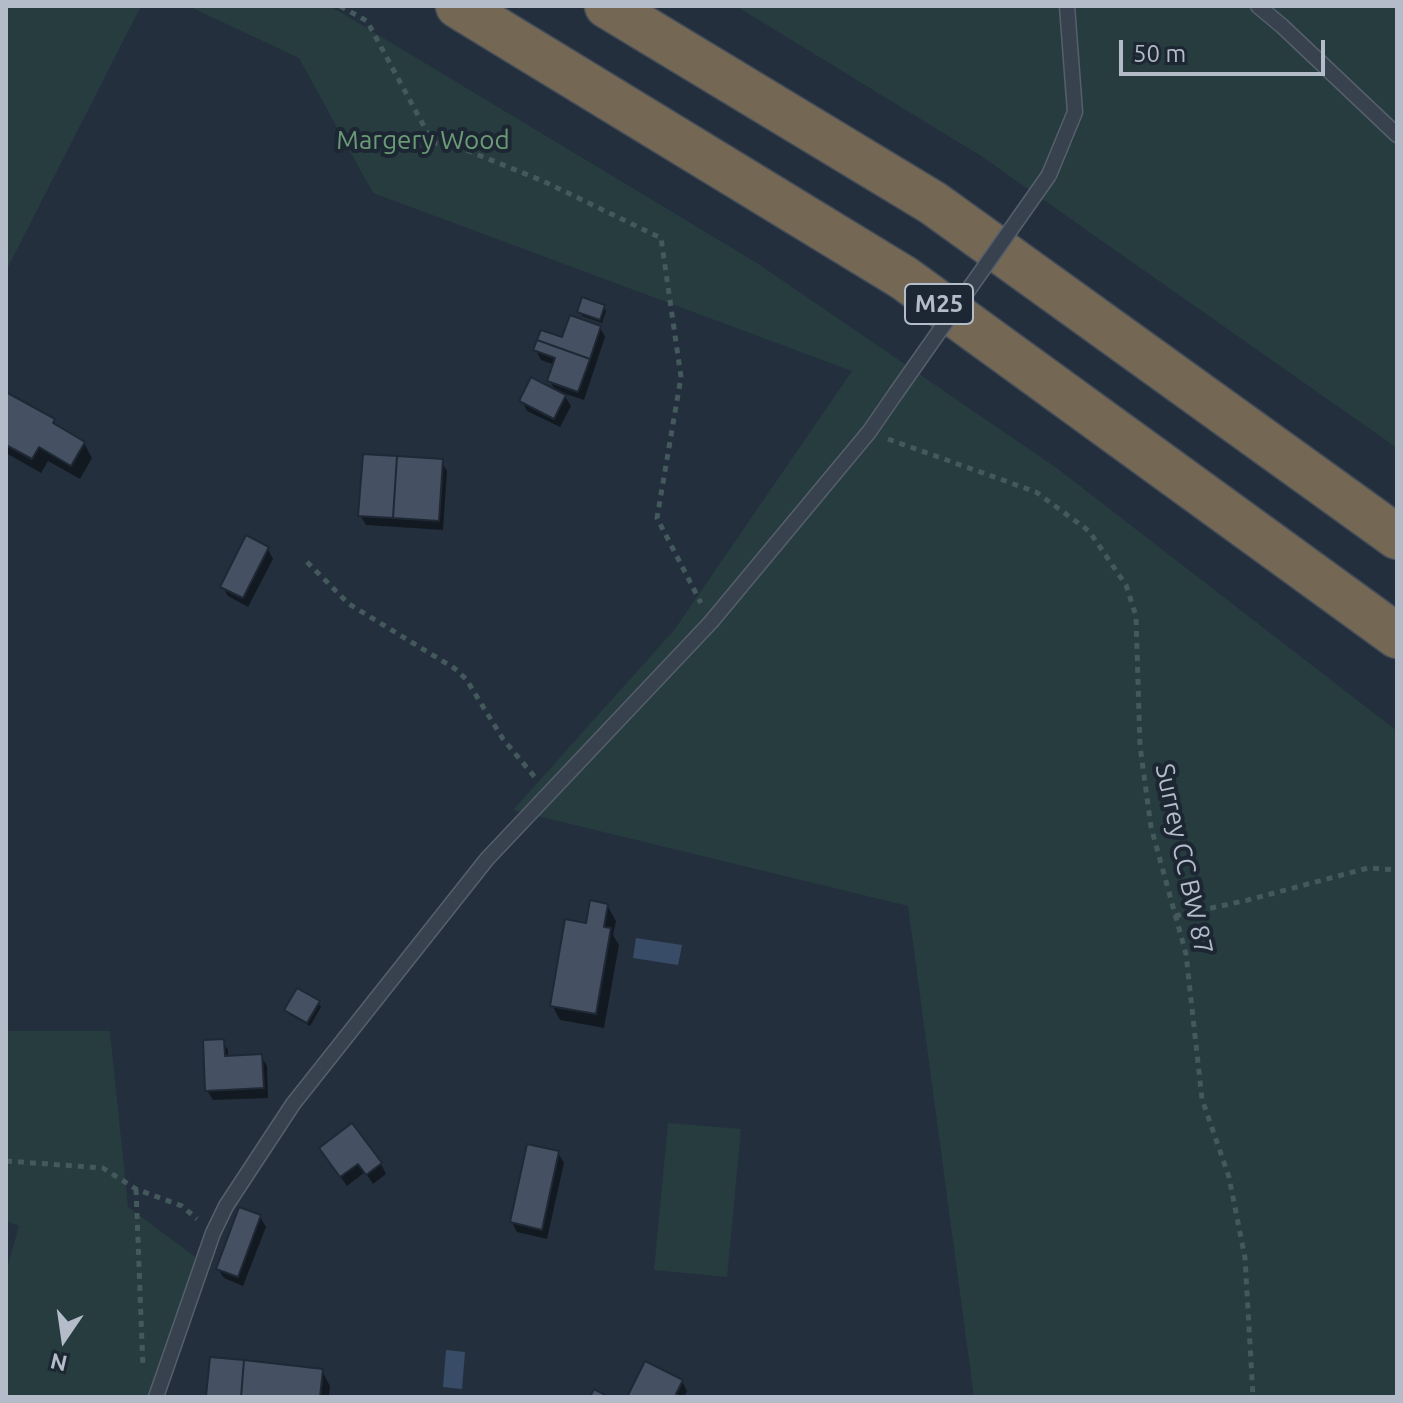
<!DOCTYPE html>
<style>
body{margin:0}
#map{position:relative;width:1403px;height:1403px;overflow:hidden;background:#242f3e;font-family:Ubuntu,sans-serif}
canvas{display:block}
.frame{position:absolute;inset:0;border:8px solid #b4bcc9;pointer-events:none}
.north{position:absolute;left:24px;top:1299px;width:80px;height:80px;-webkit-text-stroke:6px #1d2633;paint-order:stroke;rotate:193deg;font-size:22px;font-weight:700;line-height:32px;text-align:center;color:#b4bcc9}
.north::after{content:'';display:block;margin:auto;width:28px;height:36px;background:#b4bcc9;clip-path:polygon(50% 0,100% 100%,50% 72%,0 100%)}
.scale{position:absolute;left:1119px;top:40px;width:206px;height:36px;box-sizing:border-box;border:4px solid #b4bcc9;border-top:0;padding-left:10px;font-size:24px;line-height:28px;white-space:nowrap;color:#b4bcc9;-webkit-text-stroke:6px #1d2633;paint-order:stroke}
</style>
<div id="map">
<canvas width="1403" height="1403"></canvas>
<div class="frame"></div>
<div class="north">N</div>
<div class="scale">50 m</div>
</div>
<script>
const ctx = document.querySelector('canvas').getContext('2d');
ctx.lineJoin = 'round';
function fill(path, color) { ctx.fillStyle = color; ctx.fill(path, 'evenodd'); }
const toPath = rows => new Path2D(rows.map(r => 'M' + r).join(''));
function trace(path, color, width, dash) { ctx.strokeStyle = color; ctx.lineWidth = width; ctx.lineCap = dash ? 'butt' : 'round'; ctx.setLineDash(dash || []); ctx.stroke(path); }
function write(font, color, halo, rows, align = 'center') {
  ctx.font = font + ' Ubuntu,sans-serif'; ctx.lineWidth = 8; ctx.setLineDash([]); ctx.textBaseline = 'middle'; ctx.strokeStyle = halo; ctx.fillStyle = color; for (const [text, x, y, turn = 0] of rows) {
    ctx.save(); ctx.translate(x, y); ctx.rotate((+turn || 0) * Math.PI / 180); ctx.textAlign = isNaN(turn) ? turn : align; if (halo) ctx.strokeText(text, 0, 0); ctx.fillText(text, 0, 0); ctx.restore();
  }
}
const green = toPath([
 [6,6,141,6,6,271],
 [188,6,330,6,757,263,1058,469,1397,731,1397,1397,974,1397,908,906,513,810,675,629,852,371,373,193,299,58],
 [736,6,1397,6,1397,448,981,156],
 [6,1031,110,1031,128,1207,202,1262,152,1397,6,1397,6,1272,19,1226,6,1221],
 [668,1123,741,1129,727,1277,654,1270]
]);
const water = toPath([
 [636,938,682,945,678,965,633,958],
 [446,1350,465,1352,462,1389,443,1387]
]);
const shadow = toPath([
 [604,307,606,311,602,323,582,316,580,312],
 [600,327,605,337,584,400,563,393,571,406,560,427,527,411,522,401,556,392,549,380,555,365,541,360,536,350],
 [6,394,54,421,58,429,84,443,92,458,80,479,48,461,41,473,6,453],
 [441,461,447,471,443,530,366,525,360,515],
 [268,549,273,559,248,607,228,596,222,586],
 [607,905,616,921,613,935,619,945,604,1028,560,1020,552,1005,587,926],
 [318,1003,321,1007,310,1026,289,1014,286,1010],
 [222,1041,228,1050,228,1058,261,1056,267,1066,268,1098,213,1100,207,1090],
 [558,1153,564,1163,547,1239,517,1232,512,1222],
 [327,1158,381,1164,386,1174,373,1184,365,1172,347,1186],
 [260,1217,266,1227,243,1286,224,1278,218,1269],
 [322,1371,330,1386,329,1397,208,1395],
 [682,1381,687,1391,684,1397,630,1397]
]);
const building = toPath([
 [582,297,605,305,600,320,577,312,582,297],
 [570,315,601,326,590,359,537,340,541,330,562,337,570,315],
 [537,340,590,359,578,392,547,381,555,358,533,350,537,340],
 [531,377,566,395,554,419,519,401,531,377],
 [6,392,55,419,53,423,85,442,71,466,39,447,32,459,6,445,6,392],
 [363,454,397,456,393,518,358,516,363,454],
 [397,456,443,459,439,521,393,518,397,456],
 [246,535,269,547,243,598,220,587,246,535],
 [590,900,608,904,604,927,611,928,596,1014,550,1006,565,919,586,923,590,900],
 [297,988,320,1001,307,1023,284,1010,297,988],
 [224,1039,225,1056,262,1054,264,1088,205,1091,203,1040,224,1039],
 [352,1123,382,1163,366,1175,358,1164,340,1177,319,1148,352,1123],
 [527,1144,559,1151,542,1230,510,1222,527,1144],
 [239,1207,261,1215,238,1277,216,1269,239,1207],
 [210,1357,244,1360,241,1397,206,1396,210,1357],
 [244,1360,323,1369,320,1397,241,1397,244,1360],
 [645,1361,683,1380,676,1394,681,1397,627,1397,645,1361],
 [594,1389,609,1397,590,1397,594,1389]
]);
const path = toPath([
 [340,6,367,21,433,143,461,148,543,181,661,238,681,377,657,518,701,603],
 [888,439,1036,492,1089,531,1126,585,1136,616,1140,746,1151,827,1186,954,1202,1099,1229,1177,1245,1258,1253,1397],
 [307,562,349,604,454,668,466,679,503,739,538,781],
 [1175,916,1248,900,1368,868,1397,870],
 [6,1161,103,1168,136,1189,182,1206,197,1219],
 [136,1189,143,1368]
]);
const service = toPath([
 [1258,6,1282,26,1397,135],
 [1049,175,1075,112,1067,6],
 [156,1397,213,1233,226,1206,293,1104,487,859,711,622,869,432,896,393]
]);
const motorway = toPath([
 [458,6,904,278,1397,636],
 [607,6,933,203,1397,537]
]);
const serviceBridge = toPath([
 [896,393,1049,175]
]);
const shields = [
 [939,304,68]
];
const shieldNames = [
 ["M25",939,304]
];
const parkNames = [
 ["Margery Wood",423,140]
];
const streetNames = [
 ["Surrey CC BW 87",1184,859,78]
];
fill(green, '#263c3f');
fill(water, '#394c67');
fill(shadow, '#0007');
fill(building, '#455162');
trace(building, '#1f2835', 2);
trace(service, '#565f6c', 17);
trace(motorway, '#434c59', 47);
trace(path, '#44595c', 5, [6, 6]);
trace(service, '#38414e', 14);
trace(motorway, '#746855', 44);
trace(serviceBridge, '#565f6c', 17, []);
trace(serviceBridge, '#38414e', 14);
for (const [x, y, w] of shields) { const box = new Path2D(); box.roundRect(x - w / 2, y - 20, w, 40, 6); ctx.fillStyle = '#1d2633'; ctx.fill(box); trace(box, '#b4bcc9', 2); }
write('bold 24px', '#b4bcc9', null, shieldNames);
write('26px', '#6b9a76', '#1d2633', parkNames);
write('26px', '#b4bcc9', '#1d2633', streetNames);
</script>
